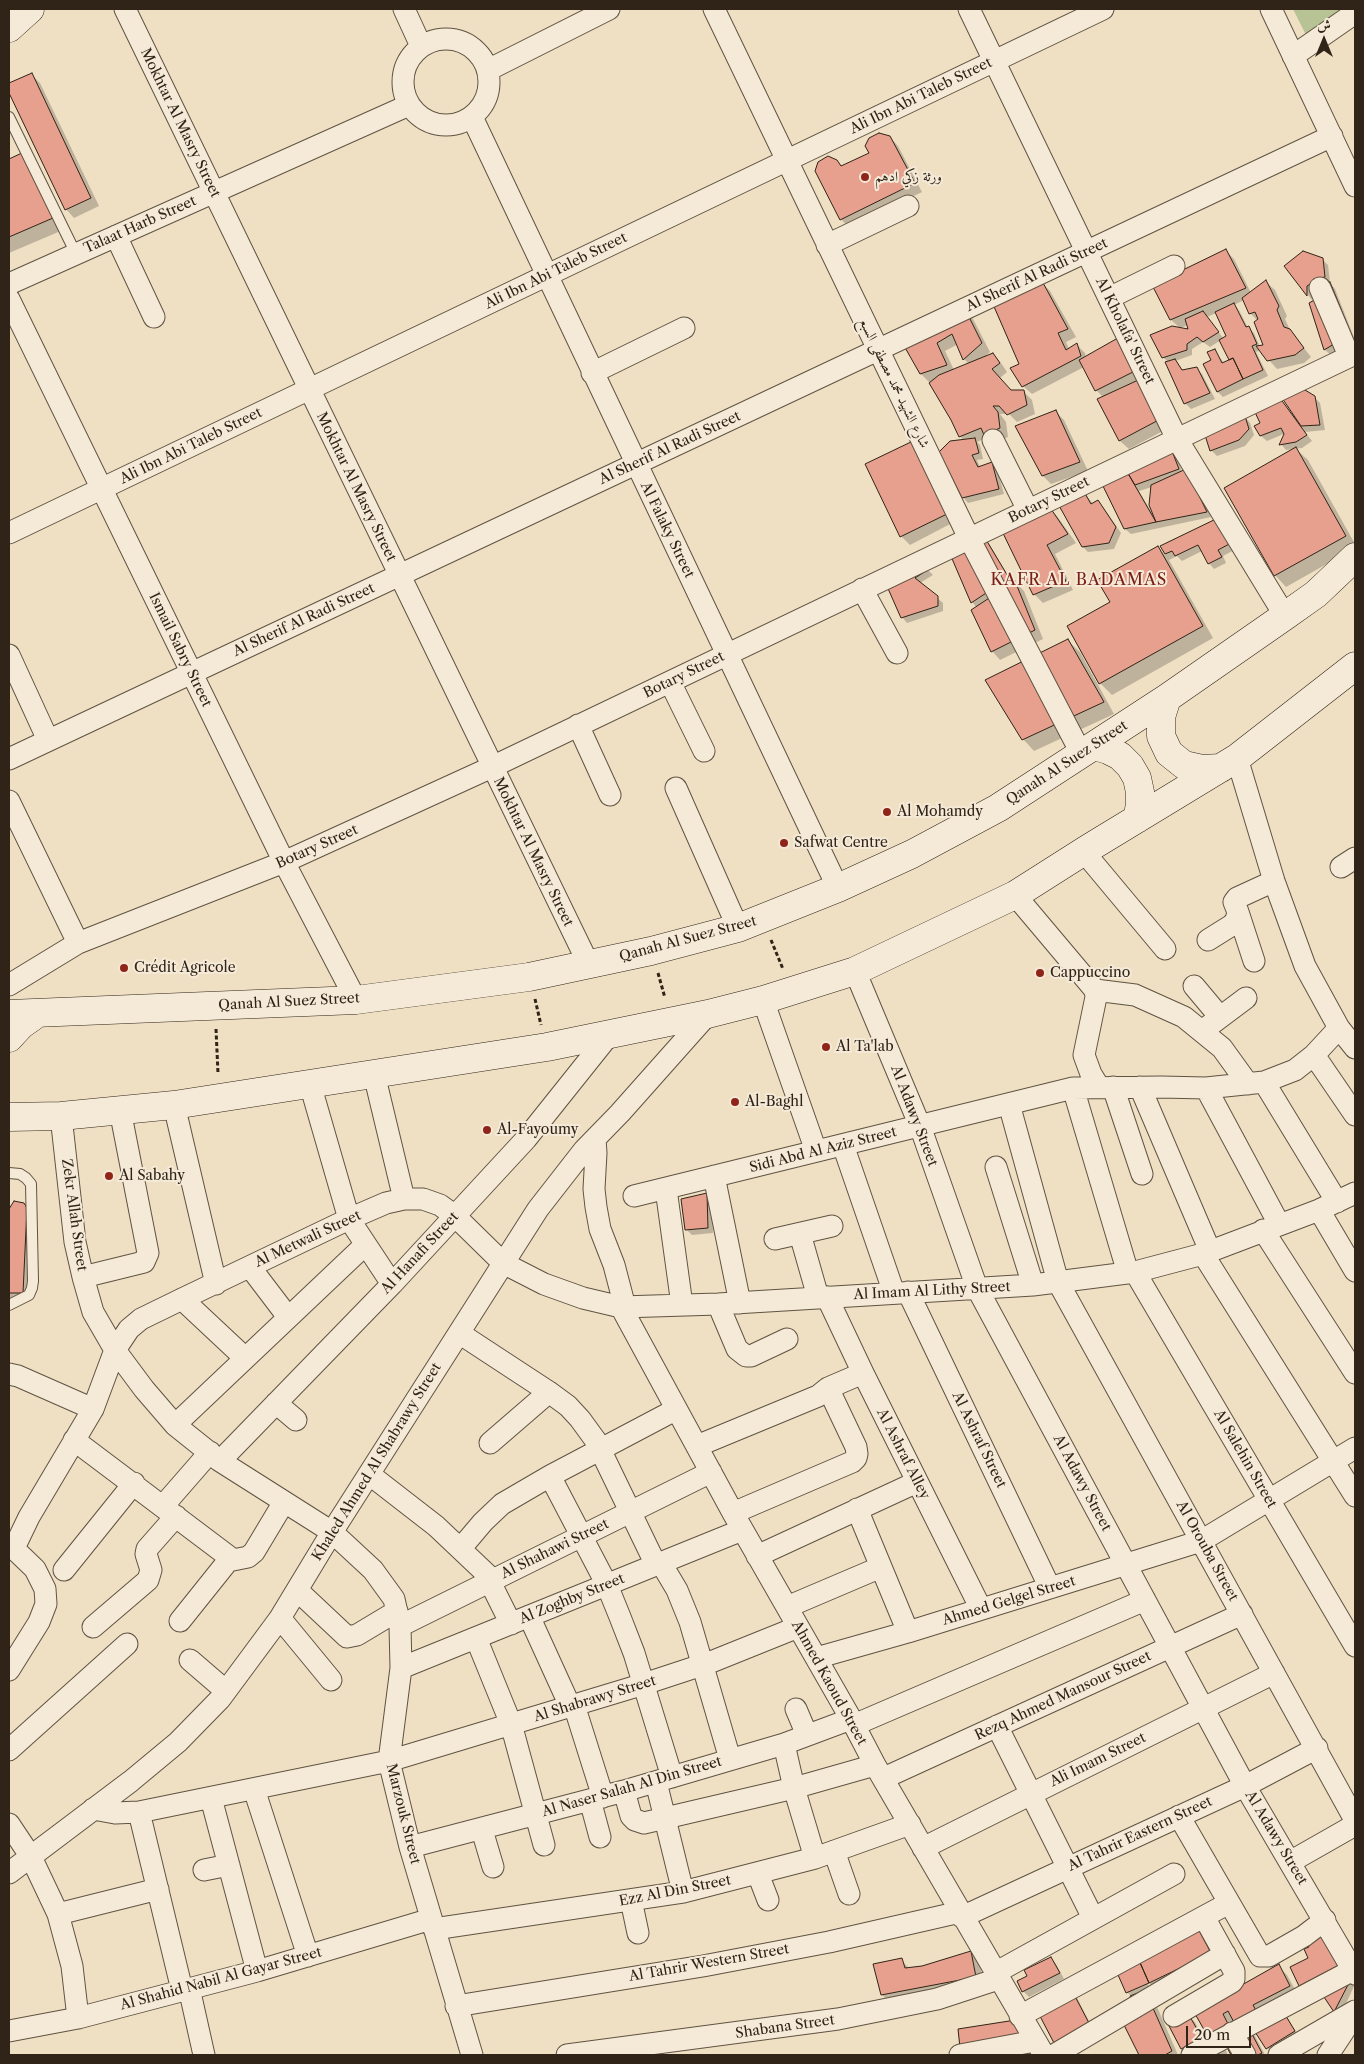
<!DOCTYPE html>
<meta charset="utf-8">
<style>
body{margin:0}
#map{position:relative;width:1364px;height:2064px;overflow:hidden;background:#efdfc3;font-family:"Libre Caslon Text",Amiri,serif}
canvas{display:block}
.frame{position:absolute;inset:0;border:10px solid #2f2417;pointer-events:none}
.north{position:absolute;left:1299px;top:15px;width:50px;height:50px;-webkit-text-stroke:4px #f5ead8;paint-order:stroke;rotate:0deg;font-size:14px;font-weight:700;line-height:20px;text-align:center;color:#2f2417}
.north::after{content:'';display:block;margin:auto;width:18px;height:22px;background:#2f2417;clip-path:polygon(50% 0,100% 100%,50% 72%,0 100%)}
.scale{position:absolute;left:1186px;top:2026px;width:65px;height:22px;box-sizing:border-box;border:2px solid #2f2417;border-top:0;padding-left:6px;font-size:15px;line-height:18px;white-space:nowrap;color:#2f2417;-webkit-text-stroke:4px #f5ead8;paint-order:stroke}
</style>
<div id="map">
<canvas width="1364" height="2064"></canvas>
<div class="frame"></div>
<div class="north">ش</div>
<div class="scale">20 m</div>
</div>
<script>
const ctx = document.querySelector('canvas').getContext('2d');
ctx.lineJoin = 'round';
function fill(path, color) { ctx.fillStyle = color; ctx.fill(path, 'evenodd'); }
const toPath = rows => new Path2D(rows.map(r => 'M' + r).join(''));
function trace(path, color, width, dash) { ctx.strokeStyle = color; ctx.lineWidth = width; ctx.lineCap = dash ? 'butt' : 'round'; ctx.setLineDash(dash || []); ctx.stroke(path); }
function write(font, color, halo, rows, align = 'center') {
  ctx.font = font + ' "Libre Caslon Text",Amiri,serif'; ctx.lineWidth = 4; ctx.setLineDash([]); ctx.textBaseline = 'middle'; ctx.strokeStyle = halo; ctx.fillStyle = color; for (const [text, x, y, turn = 0] of rows) {
    ctx.save(); ctx.translate(x, y); ctx.rotate((+turn || 0) * Math.PI / 180); ctx.textAlign = isNaN(turn) ? turn : align; if (halo) ctx.strokeText(text, 0, 0); ctx.fillText(text, 0, 0); ctx.restore();
  }
}
const green = toPath([
 [1293,9,1345,9,1307,37]
]);
const shadow = toPath([
 [31,74,40,83,99,206,74,218,66,209,9,90,9,85],
 [890,137,898,146,922,192,849,228,841,219,836,161,842,166,871,154],
 [24,154,63,230,9,253,9,160],
 [1225,250,1234,259,1251,293,1266,282,1275,290,1287,316,1285,319,1290,330,1311,357,1304,363,1277,369,1260,350,1256,352,1268,376,1223,397,1218,392,1205,364,1212,361,1214,350,1224,363,1230,360,1221,340,1210,347,1203,342,1192,349,1192,355,1175,361,1184,371,1196,369,1202,374,1215,399,1191,409,1185,403,1168,362,1163,357,1190,330,1188,325,1180,328,1171,320,1153,285],
 [1244,300,1250,313,1258,321,1264,346,1260,347,1254,333,1248,328,1239,310,1234,305],
 [1236,309,1238,309,1249,333,1247,334],
 [1216,313,1228,337,1224,339,1207,317],
 [1322,259,1328,265,1330,282,1329,282,1335,289,1355,340,1331,355,1325,350,1311,303,1319,299,1312,291,1312,300,1286,266],
 [1041,282,1050,291,1076,337,1066,342,1069,349,1076,344,1085,353,1086,358,1131,332,1178,423,1129,449,1120,441,1099,400,1104,398,1096,390,1084,367,1032,394,1023,386,1021,365],
 [971,315,990,352,983,358,993,354,1001,363,1007,372,1000,378,1012,391,1023,391,1032,400,1035,414,1017,422,1009,414,1000,414,1006,422,1008,437,994,443,988,437,977,442,980,445,983,459,977,460,980,467,992,464,997,469,1004,494,968,503,963,497,964,441,960,436,952,419,930,383,921,374,901,338],
 [958,344,964,359,969,364,954,370,945,351],
 [1314,397,1320,403,1325,430,1305,432,1312,441,1302,448,1286,450,1281,444,1286,433,1267,441,1261,436],
 [1056,412,1064,420,1088,471,1051,484,1043,476,1017,427],
 [1245,417,1250,423,1254,435,1245,446,1217,456,1211,450],
 [913,443,954,522,910,545,901,536],
 [1170,448,1176,453,1182,472,1191,476,1211,517,1131,534,1125,529,1103,483],
 [1152,487,1153,513,1152,513,1139,491],
 [1296,449,1308,460,1355,544,1355,548,1286,587,1275,575],
 [1083,491,1093,504,1098,502,1103,507,1121,533,1114,549,1088,552,1083,547],
 [1048,507,1057,516,1076,543,1055,554,1073,590,1043,603,1034,594],
 [1220,518,1238,548,1223,556,1226,563,1214,569,1209,563,1202,551,1182,561,1177,556,1169,560,1213,638,1112,695,1100,683,1111,603,1158,547,1166,556,1162,546],
 [985,540,990,545,1013,584,1015,582,1024,591,1043,639,1000,660,992,651,977,608,972,602,952,554],
 [921,563,933,575,920,583,943,603,943,611,907,623,902,617,888,585],
 [1068,641,1080,652,1114,714,1034,751,1023,739],
 [707,1195,712,1200,713,1233,692,1235,686,1229],
 [9,1210,35,1218,31,1301,9,1302],
 [1323,1928,1355,1984,1340,2017,1317,1985,1305,1990,1300,1985,1310,1959,1311,1947],
 [1202,1929,1218,1962,1154,2000,1178,2055,1141,2055,1120,2011,1132,1997,1127,1992,1113,1960],
 [1135,1956,1138,1956,1152,1988,1150,1989],
 [970,1953,979,1961,984,1986,891,2003,882,1995,901,1960,910,1969],
 [1051,1958,1056,1964,1064,1979,1029,1997,1023,1991,1019,1982,1029,1977],
 [1278,1966,1287,1975,1298,1995,1283,2010,1299,2037,1272,2054,1256,2031,1253,2032,1265,2055,1233,2055,1224,2039,1224,2047,1228,2055,1194,2055,1217,2043,1208,2034,1196,2012],
 [1072,1988,1093,2029,1060,2047],
 [1189,2017,1195,2022,1206,2044,1187,2054,1182,2049,1170,2026],
 [1031,2049,1037,2055,1006,2055]
]);
const building = toPath([
 [32,73,91,198,65,210,9,93,9,83,32,73],
 [879,133,890,136,915,183,840,220,815,171,818,162,828,156,837,160,841,166,869,153,865,146,869,138,879,133],
 [24,152,53,218,9,237,9,159,24,152],
 [1226,249,1246,288,1170,320,1152,285,1226,249],
 [1303,251,1323,258,1325,277,1320,278,1307,286,1307,296,1284,266,1303,251],
 [1266,280,1279,306,1277,310,1284,327,1290,329,1304,348,1295,355,1267,361,1256,346,1263,345,1254,322,1258,319,1255,312,1249,314,1242,298,1266,280],
 [1042,281,1068,329,1058,333,1066,350,1077,343,1081,356,1022,387,1010,368,1019,364,992,302,1042,281],
 [1330,282,1351,334,1324,350,1309,303,1318,298,1315,285,1330,282],
 [1234,303,1246,327,1249,326,1257,344,1252,346,1263,370,1243,379,1233,358,1229,360,1219,340,1226,336,1215,312,1234,303],
 [963,305,982,343,963,360,952,334,937,343,947,365,920,374,899,337,963,305],
 [1203,311,1219,332,1203,342,1197,337,1187,344,1187,350,1162,358,1150,335,1172,326,1188,329,1185,319,1203,311],
 [1132,330,1147,365,1095,391,1079,360,1132,330],
 [1215,349,1222,363,1233,358,1243,379,1217,392,1203,364,1211,360,1207,352,1215,349],
 [993,353,1000,363,992,369,1011,390,1024,390,1027,405,1007,415,999,406,993,406,998,412,1000,428,984,435,981,428,959,437,951,420,929,383,939,375,993,353],
 [1175,359,1182,370,1197,367,1210,393,1184,404,1165,362,1175,359],
 [1147,376,1170,414,1119,441,1097,399,1147,376],
 [1300,387,1315,396,1320,425,1301,426,1280,395,1300,387],
 [1277,394,1307,435,1296,442,1279,445,1284,434,1281,428,1260,436,1254,426,1260,423,1253,408,1277,394],
 [1056,410,1080,462,1042,476,1015,426,1056,410],
 [1245,416,1249,429,1239,440,1210,451,1204,432,1245,416],
 [975,438,979,453,972,455,978,467,992,462,999,489,962,498,939,452,950,441,975,438],
 [913,441,947,514,900,537,865,464,913,441],
 [1170,446,1179,469,1135,485,1126,470,1170,446],
 [1296,447,1346,536,1274,576,1224,488,1296,447],
 [1186,469,1207,512,1156,522,1149,505,1151,485,1186,469],
 [1126,470,1156,522,1124,529,1101,482,1126,470],
 [1083,490,1091,504,1098,500,1116,527,1109,543,1082,547,1057,502,1083,490],
 [1049,506,1068,534,1047,545,1066,581,1033,595,1000,527,1049,506],
 [1220,517,1233,542,1218,550,1222,557,1208,564,1198,545,1175,556,1172,551,1165,554,1160,546,1220,517],
 [985,538,1009,578,971,603,950,554,985,538],
 [1158,546,1203,626,1099,684,1067,626,1110,602,1097,580,1158,546],
 [929,569,915,578,938,596,938,606,901,618,886,584,929,569],
 [1015,581,1035,630,991,652,971,610,1015,581],
 [1068,639,1104,702,1022,740,985,680,1068,639],
 [707,1193,708,1228,685,1230,681,1199,707,1193],
 [14,1201,24,1203,27,1208,23,1293,9,1293,9,1209,14,1201],
 [1193,1919,1211,1953,1149,1983,1134,1949,1193,1919],
 [1323,1927,1341,1964,1299,1986,1290,1967,1308,1958,1304,1949,1309,1947,1304,1936,1323,1927],
 [1134,1949,1149,1983,1126,1993,1111,1959,1134,1949],
 [971,1951,976,1977,881,1995,873,1964,902,1958,905,1968,922,1966,971,1951],
 [1051,1957,1060,1973,1022,1992,1017,1981,1027,1976,1024,1970,1051,1957],
 [1279,1964,1290,1986,1253,2005,1259,2016,1237,2028,1228,2011,1223,2014,1228,2024,1207,2035,1194,2012,1279,1964],
 [1351,1979,1334,2012,1314,1982,1351,1979],
 [1067,1981,1089,2023,1054,2043,1031,1999,1067,1981],
 [1145,1990,1172,2051,1165,2055,1139,2055,1124,2025,1133,2004,1130,1996,1145,1990],
 [1278,2003,1295,2031,1266,2049,1248,2021,1278,2003],
 [1189,2015,1202,2038,1181,2049,1169,2026,1189,2015],
 [1022,2019,1028,2036,960,2048,958,2029,1022,2019],
 [1245,2021,1262,2053,1258,2055,1231,2055,1220,2034,1245,2021]
]);
const path = toPath([
 [771,940,783,969],
 [658,973,665,998],
 [535,999,541,1025],
 [216,1029,218,1073]
]);
const lane = toPath([
 [9,117,76,254],
 [9,1173,20,1174,26,1178,31,1184,33,1281,32,1288,29,1295,9,1305]
]);
const street = toPath([
 [125,9,589,965],
 [404,9,421,46],
 [714,9,969,538,1082,755],
 [969,9,1177,439,1285,616],
 [1271,9,1355,186],
 '403 82a43 43 0 1 1 86 0a43 43 0 1 1-86 0Z',
 [1293,56,1355,13],
 [488,70,609,9],
 [472,117,838,888],
 [116,236,154,317],
 [827,245,908,206],
 [9,284,409,105],
 [1320,288,1349,356],
 [1109,298,1174,266],
 [9,299,284,862,356,1000],
 [592,373,684,328],
 [993,440,1028,510],
 [9,533,1103,9],
 [862,589,897,653],
 [9,655,48,740],
 [670,682,704,751],
 [578,725,610,795],
 [1237,758,1274,881,1305,966,1339,1028,1355,1048],
 [9,759,1332,136],
 [676,788,738,928],
 [9,801,78,943],
 [1084,852,1165,949],
 [1341,867,1355,858],
 [1015,895,1095,990,1096,997,1084,1055,1091,1074,1099,1087],
 [1238,912,1254,961],
 [1208,940,1232,925,1236,920,1238,912,1234,902,1237,898,1274,881],
 [855,971,920,1126,977,1288,1245,1786,1355,1974],
 [9,985,78,943,284,862,492,767,1355,354],
 [1194,986,1220,1017],
 [1095,990,1135,995,1184,1017,1222,1048,1248,1084],
 [763,1000,816,1151],
 [1202,1031,1246,998],
 [1314,1055,1355,1115],
 [374,1074,404,1199],
 [1264,1082,1337,1202],
 [310,1084,349,1219,392,1284],
 [1113,1087,1142,1174],
 [1140,1087,1210,1251],
 [1073,1088,1128,1273],
 [1206,1088,1279,1224],
 [1009,1104,1058,1282,1355,1820],
 [174,1105,216,1284],
 [61,1116,75,1242,83,1277,93,1312,115,1350,144,1389,175,1425,220,1461,332,1532,373,1570,394,1599,400,1626,401,1668,389,1761,410,1847,472,2055],
 [595,1139,596,1153,594,1189,596,1207,600,1229,614,1265,625,1307],
 [843,1145,894,1293],
 [996,1167,1033,1285],
 [714,1176,740,1303],
 [666,1189,682,1305],
 [634,1196,1073,1088,1161,1087,1206,1088,1264,1082,1295,1070,1314,1055,1339,1028],
 [1319,1210,1355,1271],
 [1263,1230,1355,1373],
 [800,1234,818,1297],
 [775,1239,832,1226],
 [1203,1254,1355,1496],
 [250,1267,288,1317],
 [1135,1272,1355,1646],
 [83,1277,144,1262,148,1253,120,1110],
 [908,1292,1050,1588],
 [827,1297,863,1373,981,1609],
 [182,1299,245,1358],
 [718,1304,737,1349,746,1356,751,1356,787,1339],
 [621,1307,733,1513,851,1719,875,1765,1044,2055],
 [459,1333,549,1392,568,1406,580,1419,596,1441,656,1565],
 [9,1374,18,1376,93,1409],
 [276,1403,296,1420],
 [175,1425,365,1245],
 [74,1440,232,1559],
 [490,1443,549,1392],
 [697,1446,818,1396,828,1388],
 [220,1461,392,1284,526,1139,609,1035],
 [369,1474,436,1526,493,1580],
 [550,1476,607,1585,620,1617,634,1653,672,1777],
 [163,1506,210,1452],
 [857,1509,908,1632],
 [733,1513,852,1462,856,1458,857,1454,856,1447,828,1388,863,1373],
 [9,1544,35,1569,45,1589,46,1604,39,1622,9,1670],
 [16,1548,16,1544,29,1517,93,1409,115,1350,129,1329,141,1319,182,1299,349,1219,386,1203,404,1199,423,1199,440,1205,455,1216,503,1263,544,1284,583,1298,621,1307,718,1304,1033,1285,1135,1272,1203,1254,1319,1210,1355,1193],
 [461,1548,483,1522,502,1504,550,1476,675,1410],
 [757,1556,917,1482],
 [661,1563,677,1590,690,1622,730,1759],
 [64,1570,134,1483],
 [490,1582,511,1624],
 [298,1591,347,1637,357,1635,397,1611],
 [787,1607,881,1567],
 [529,1616,570,1706],
 [280,1618,331,1680],
 [180,1621,228,1561,248,1557,254,1552,284,1502],
 [400,1626,711,1472],
 [93,1627,148,1580,151,1570,146,1554,147,1549,176,1516],
 [476,1638,511,1724,544,1845],
 [816,1658,908,1632,1201,1541,1355,1448],
 [190,1660,226,1691],
 [401,1668,742,1530],
 [574,1705,603,1797],
 [796,1709,807,1735],
 [854,1725,1145,1600],
 [997,1726,1093,1918],
 [784,1744,794,1788,815,1858],
 [9,1750,127,1644],
 [884,1778,1242,1614],
 [656,1782,683,1892],
 [254,1789,308,1956],
 [624,1791,631,1816,635,1820,644,1823,794,1788,875,1765],
 [211,1798,257,1971],
 [590,1800,600,1837],
 [93,1809,115,1813,139,1812,389,1761,644,1684,711,1662,798,1627],
 [139,1812,182,1990],
 [1179,1816,1260,1956,1269,1956,1304,1936,1325,1920],
 [9,1824,31,1857,58,1914,72,1966,78,2018],
 [482,1830,493,1867],
 [410,1847,624,1791,784,1744,851,1719],
 [923,1848,1274,1673],
 [834,1851,849,1894],
 [1290,1862,1355,1825],
 [204,1870,229,1865],
 [9,1873,131,1781,178,1742,220,1699,280,1618,332,1532,538,1209,584,1150,620,1113,708,1014],
 [758,1874,768,1900],
 [631,1900,638,1933],
 [58,1914,158,1889],
 [962,1917,1245,1786,1317,1748],
 [434,1929,683,1892,815,1858,910,1824],
 [995,1973,1174,1874],
 [189,1988,204,2055],
 [456,2006,703,1966,829,1942,960,1912],
 [1020,2016,1229,1903],
 [1174,2016,1232,1982,1234,1979,1234,1971,1204,1917],
 [9,2031,78,2018,257,1971,431,1919],
 [1232,2033,1245,2055],
 [567,2055,838,2019,937,1999,998,1979],
 [960,2055,1035,2041],
 [1054,2055,1225,1954],
 [1192,2055,1353,1970],
 [1279,2055,1355,2011],
 [1328,2055,1355,2014]
]);
const secondary = toPath([
 [9,28,30,9],
 [1167,698,1161,717,1161,736,1169,753,1184,765,1202,769,1221,768],
 [1095,746,1108,750,1120,756,1130,766,1137,778,1140,792,1140,805,1137,819],
 [9,1014,356,1000,529,977,651,951,738,928,838,888,912,854,998,808,1167,698,1285,616,1316,594,1355,557],
 [9,1038,21,1025,38,1013],
 [9,1117,61,1116,174,1105,547,1047,708,1014,763,1000,855,971,1015,895,1089,848,1237,758,1355,666]
]);
const markers = [
 [865,177,5,"#8f2418"],
 [887,812,5,"#8f2418"],
 [784,843,5,"#8f2418"],
 [124,968,5,"#8f2418"],
 [1040,973,5,"#8f2418"],
 [826,1047,5,"#8f2418"],
 [735,1102,5,"#8f2418"],
 [487,1130,5,"#8f2418"],
 [109,1176,5,"#8f2418"]
];
const streetNames = [
 ["Ali Ibn Abi Taleb Street",921,96,-26],
 ["Mokhtar Al Masry Street",180,123,64],
 ["Talaat Harb Street",140,225,-24],
 ["Ali Ibn Abi Taleb Street",556,271,-26],
 ["Al Sherif Al Radi Street",1037,275,-25],
 ["Al Kholafa' Street",1125,331,64],
 ["شارع الشهيد محمد مصطفى السبع",894,383,64],
 ["Ali Ibn Abi Taleb Street",191,446,-26],
 ["Al Sherif Al Radi Street",670,448,-25],
 ["Mokhtar Al Masry Street",356,487,64],
 ["Botary Street",1049,500,-26],
 ["Al Falaky Street",667,530,64],
 ["Al Sherif Al Radi Street",304,620,-25],
 ["Ismail Sabry Street",180,650,64],
 ["Botary Street",684,675,-26],
 ["Qanah Al Suez Street",1067,763,-33],
 ["Botary Street",317,847,-24],
 ["Mokhtar Al Masry Street",533,852,64],
 ["Qanah Al Suez Street",688,939,-15],
 ["Qanah Al Suez Street",289,1002,-3],
 ["Al Adawy Street",914,1116,69],
 ["Sidi Abd Al Aziz Street",823,1150,-14],
 ["Zekr Allah Street",74,1215,82],
 ["Al Metwali Street",308,1239,-25],
 ["Al Hanafi Street",420,1253,-47],
 ["Al Imam Al Lithy Street",932,1291,-3],
 ["Al Ashraf Street",979,1440,64],
 ["Al Ashraf Alley",903,1454,63],
 ["Al Salehin Street",1245,1459,60],
 ["Khaled Ahmed Al Shabrawy Street",377,1462,-58],
 ["Al Adawy Street",1082,1483,62],
 ["Al Shahawi Street",555,1549,-26],
 ["Al Orouba Street",1207,1551,61],
 ["Al Zoghby Street",572,1599,-22],
 ["Ahmed Gelgel Street",1009,1601,-17],
 ["Ahmed Kaoud Street",829,1683,61],
 ["Rezq Ahmed Mansour Street",1063,1696,-25],
 ["Al Shabrawy Street",595,1699,-17],
 ["Ali Imam Street",1098,1760,-26],
 ["Al Naser Salah Al Din Street",632,1787,-16],
 ["Marzouk Street",403,1814,76],
 ["Al Tahrir Eastern Street",1140,1834,-25],
 ["Al Adawy Street",1276,1838,59],
 ["Ezz Al Din Street",675,1891,-11],
 ["Al Tahrir Western Street",709,1963,-10],
 ["Al Shahid Nabil Al Gayar Street",221,1979,-15],
 ["Shabana Street",785,2027,-8]
];
const poiNames = [
 ["ورثة زكي ادهم",875,177],
 ["Al Mohamdy",897,812],
 ["Safwat Centre",794,843],
 ["Crédit Agricole",134,968],
 ["Cappuccino",1050,973],
 ["Al Ta'lab",836,1047],
 ["Al-Baghl",745,1102],
 ["Al-Fayoumy",497,1130],
 ["Al Sabahy",119,1176]
];
const quarterNames = [
 ["KAFR AL BADAMAS",1079,580]
];
fill(green, '#b7c295');
fill(shadow, '#0003');
fill(building, '#e79f8e');
trace(building, '#2f2417', 1);
trace(lane, '#5f5342', 12);
trace(street, '#5f5342', 23);
trace(secondary, '#2f2417', 29);
trace(path, '#2f2417', 3, [4, 2.5]);
trace(lane, '#f5ead8', 10);
trace(street, '#f5ead8', 21);
trace(secondary, '#f5ead8', 28);
for (const [x, y, r, color] of markers) { const dot = new Path2D(); dot.arc(x, y, r, 0, 2 * Math.PI); ctx.fillStyle = color; ctx.fill(dot); trace(dot, '#f5ead8', 2); }
write('14px', '#2f2417', '#f5ead8', streetNames);
write('14px', '#2f2417', '#f5ead8', poiNames, 'left');
ctx.letterSpacing = '1px';
write('16px', '#7a1f14', '#f5ead8', quarterNames);
ctx.letterSpacing = '0px';
</script>
